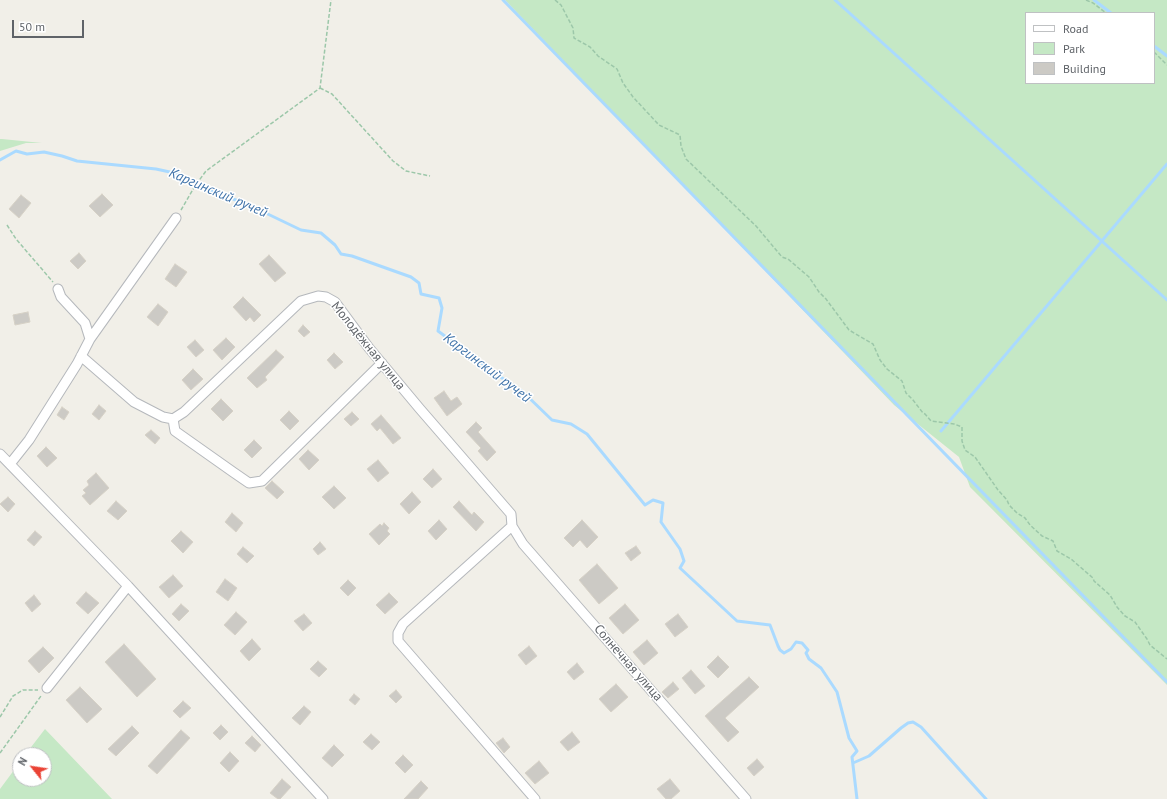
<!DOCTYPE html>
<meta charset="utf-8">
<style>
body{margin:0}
#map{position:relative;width:1167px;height:799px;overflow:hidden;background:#f1efe8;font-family:"PT Sans",sans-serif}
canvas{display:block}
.legend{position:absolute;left:1025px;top:12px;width:130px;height:72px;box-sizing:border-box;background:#fff;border:1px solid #bfc1c3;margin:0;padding:5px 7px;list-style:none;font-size:12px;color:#5f6368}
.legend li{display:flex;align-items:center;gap:8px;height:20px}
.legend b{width:20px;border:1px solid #bfc1c3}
.north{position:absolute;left:12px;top:747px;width:40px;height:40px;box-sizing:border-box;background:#fff;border:1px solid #bfc1c3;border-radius:50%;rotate:300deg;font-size:11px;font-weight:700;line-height:16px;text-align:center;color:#5f6368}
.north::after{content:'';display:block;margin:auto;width:14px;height:18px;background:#ea4335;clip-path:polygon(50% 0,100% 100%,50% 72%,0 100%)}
.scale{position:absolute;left:12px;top:20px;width:72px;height:18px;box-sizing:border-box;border:2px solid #5f6368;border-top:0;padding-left:5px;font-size:12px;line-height:14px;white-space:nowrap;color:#5f6368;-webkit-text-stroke:3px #fff;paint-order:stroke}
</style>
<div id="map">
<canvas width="1167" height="799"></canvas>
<ul class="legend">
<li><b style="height:5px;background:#fff"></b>Road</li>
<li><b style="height:11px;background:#c5e8c5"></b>Park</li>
<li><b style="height:11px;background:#cccac5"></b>Building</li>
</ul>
<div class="north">N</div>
<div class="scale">50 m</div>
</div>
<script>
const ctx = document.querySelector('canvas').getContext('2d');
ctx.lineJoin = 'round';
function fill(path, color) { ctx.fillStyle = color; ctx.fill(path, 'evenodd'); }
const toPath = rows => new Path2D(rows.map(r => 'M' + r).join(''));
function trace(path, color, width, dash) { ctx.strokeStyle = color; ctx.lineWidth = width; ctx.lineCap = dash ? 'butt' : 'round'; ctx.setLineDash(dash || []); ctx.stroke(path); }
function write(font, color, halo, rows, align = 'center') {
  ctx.font = font + ' "PT Sans",sans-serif'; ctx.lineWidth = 3; ctx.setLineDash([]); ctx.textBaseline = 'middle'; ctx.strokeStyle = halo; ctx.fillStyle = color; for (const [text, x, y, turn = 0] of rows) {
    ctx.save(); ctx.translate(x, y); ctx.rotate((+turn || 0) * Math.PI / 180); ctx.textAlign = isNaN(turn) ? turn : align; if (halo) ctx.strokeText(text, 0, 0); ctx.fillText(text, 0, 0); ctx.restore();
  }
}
const green = toPath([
 [505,0,1167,0,1167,685,970,487,959,457,894,405],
 [1026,13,1154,13,1154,83,1026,83],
 [0,139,2,139,42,143,26,143,0,151],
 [45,729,112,799,0,799,0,789,20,762,20,779,44,779,44,755,25,755]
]);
const stream = toPath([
 [503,0,1167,682],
 [835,0,1167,300],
 [1094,0,1111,13],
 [1154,46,1167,56],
 [0,160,16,151,27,154,44,152,62,156,77,161,156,169,179,174,204,188,249,205,301,230,321,233,335,245,341,254,352,256,411,277,419,283,421,294,439,298,442,308,438,331,502,378,523,392,552,420,571,424,587,434,645,505,653,500,663,503,661,522,680,549,684,561,680,568,737,621,770,625,778,646,780,650,784,653,791,649,796,642,802,643,808,650,806,653,809,659,821,668,837,692,849,738,857,751,852,757,857,799],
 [941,431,1167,164],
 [853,763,869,756,901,728,908,723,913,722,921,727,986,799]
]);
const building = toPath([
 [102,194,113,205,100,217,89,206,102,194],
 [21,195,31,203,19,218,9,209,21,195],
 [79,253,86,261,78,269,70,261,79,253],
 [269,255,286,273,275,282,259,264,269,255],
 [175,264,187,272,176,287,165,279,175,264],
 [243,297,261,315,254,322,250,317,246,321,233,307,243,297],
 [158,304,168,312,158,326,147,317,158,304],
 [28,312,30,322,15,325,13,315,28,312],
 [303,325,310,332,304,337,298,331,303,325],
 [226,338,235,347,222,360,213,350,226,338],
 [195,340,204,350,196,357,187,347,195,340],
 [276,350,284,357,265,377,267,380,257,388,247,378,276,350],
 [334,353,343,362,335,369,327,360,334,353],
 [193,369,203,379,191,390,182,380,193,369],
 [444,391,451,401,457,397,462,404,447,416,434,398,444,391],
 [221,399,233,411,223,421,211,409,221,399],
 [99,405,106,411,99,420,92,414,99,405],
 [62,407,69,412,64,420,57,415,62,407],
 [289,411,299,421,290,430,280,420,289,411],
 [352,412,359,419,351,426,344,419,352,412],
 [381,415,401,438,393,444,380,428,377,431,371,424,381,415],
 [476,422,482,428,478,432,496,452,487,461,478,451,481,448,466,432,476,422],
 [151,430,160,438,155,444,145,435,151,430],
 [254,440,262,448,252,458,244,450,254,440],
 [46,447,57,458,47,467,37,456,46,447],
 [308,450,319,460,309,470,299,459,308,450],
 [378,460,389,473,378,482,367,469,378,460],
 [433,469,442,479,432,488,423,479,433,469],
 [96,473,109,488,90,505,82,496,86,493,83,490,89,485,87,481,96,473],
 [272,481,284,492,277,499,265,488,272,481],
 [334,486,346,498,334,509,322,497,334,486],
 [412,492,421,502,409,514,400,504,412,492],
 [8,497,15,504,8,512,0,504,8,497],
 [116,501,127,511,118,520,107,511,116,501],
 [459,501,472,515,474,512,484,522,476,531,453,507,459,501],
 [232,513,243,523,236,532,225,522,232,513],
 [439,520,447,529,436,540,428,531,439,520],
 [582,520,598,537,587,548,580,540,573,547,564,538,582,520],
 [384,523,389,528,387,531,390,534,379,545,369,534,380,524,382,526,384,523],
 [35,531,42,537,34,546,27,540,35,531],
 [181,531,193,542,183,553,171,541,181,531],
 [320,542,326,549,318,555,313,549,320,542],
 [636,546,641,553,631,561,625,553,636,546],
 [243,547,254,556,247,563,237,554,243,547],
 [597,564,618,588,599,604,579,580,597,564],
 [173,575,183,586,169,598,159,587,173,575],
 [225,579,237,588,228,601,216,592,225,579],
 [348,580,356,588,348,596,340,588,348,580],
 [86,592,99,603,88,614,76,603,86,592],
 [389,593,398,602,385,614,376,605,389,593],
 [34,595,41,604,32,612,25,603,34,595],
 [181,604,189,611,179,621,172,614,181,604],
 [625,604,639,620,623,634,609,618,625,604],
 [236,612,247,622,235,635,224,625,236,612],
 [304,614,312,623,303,631,294,621,304,614],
 [678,614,688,627,675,637,665,624,678,614],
 [252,639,261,649,249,661,240,651,252,639],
 [647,640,658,653,644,665,633,652,647,640],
 [124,644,156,679,137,697,105,662,124,644],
 [529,646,537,656,526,665,518,655,529,646],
 [43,647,54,658,39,673,28,661,43,647],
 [718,656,729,667,718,678,707,667,718,656],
 [318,661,327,669,319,677,310,669,318,661],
 [577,663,584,672,574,680,567,672,577,663],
 [691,670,705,686,695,694,682,678,691,670],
 [749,677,759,687,725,718,739,732,728,742,705,716,749,677],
 [673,682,679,689,668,698,662,692,673,682],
 [616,684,628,697,611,712,599,699,616,684],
 [80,687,102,709,87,723,66,700,80,687],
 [396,690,402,697,396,703,389,696,396,690],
 [354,694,360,699,355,705,349,700,354,694],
 [183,701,191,708,180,718,173,711,183,701],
 [304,706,311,712,300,725,292,718,304,706],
 [221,725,228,732,220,740,213,733,221,725],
 [132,726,139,733,116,756,108,749,132,726],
 [181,730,190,738,157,774,148,766,181,730],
 [572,732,580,742,568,751,560,742,572,732],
 [371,734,380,742,372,750,363,742,371,734],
 [252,736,261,745,255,752,245,743,252,736],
 [503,738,510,747,504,753,496,743,503,738],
 [334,745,344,755,332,767,322,758,334,745],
 [230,752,239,761,229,772,220,763,230,752],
 [403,755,413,765,405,773,395,763,403,755],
 [757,759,764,767,754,776,747,768,757,759],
 [539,761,549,773,535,784,525,773,539,761],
 [282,779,291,787,280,799,278,799,270,793,282,779],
 [670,779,680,791,671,799,666,799,657,789,670,779],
 [421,781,428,788,418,799,404,799,421,781]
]);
const path = toPath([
 [555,0,561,5,573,28,574,38,590,47,598,56,617,69,623,83,633,97,659,125,680,135,681,146,686,159,756,226,782,257,788,259,809,277,819,292,826,299,849,330,873,344,880,360,887,369,902,381,906,393,913,400,923,413,925,414,931,421,954,424,962,427,962,441,965,450,975,457,998,490,1007,500,1009,505,1017,513,1025,518,1030,525,1042,536,1053,541,1057,551,1071,559,1093,578,1094,581,1110,595,1117,607,1125,616,1135,622,1147,639,1150,645,1167,659],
 [1086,0,1093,3,1106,13],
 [1154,52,1167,65],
 [320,88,332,94,393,161,406,171,430,176],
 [181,210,195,186,206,171,320,88,331,0],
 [7,225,16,239,53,282],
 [0,717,13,696,23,690,38,690],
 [0,753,41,696]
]);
const minor = toPath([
 [58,289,61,297,85,323,90,339],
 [81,356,134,402,163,417,173,419,184,412,301,301,318,296,326,297,335,302,369,348,420,409,511,514,512,526],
 [173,419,175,431,233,472,249,483,262,481,382,363],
 [0,454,128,586,323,799],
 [10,464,29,440,77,364,90,339,176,218],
 [512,526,403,624,398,633,398,641,535,799],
 [512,526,523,544,746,799],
 [47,688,128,586]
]);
const streetNames = [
 ["Молодёжная улица",368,346,51],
 ["Солнечная улица",628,663,49]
];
const waterNames = [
 ["Каргинский ручей",218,193,23],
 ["Каргинский ручей",487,368,37]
];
fill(green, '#c5e8c5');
trace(stream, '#aadaff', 3);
fill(building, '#cccac5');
trace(building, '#d6d1c6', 1);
trace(minor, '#b5b8bc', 11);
trace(path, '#9cc7a9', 1.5, [4, 2]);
trace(minor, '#fff', 9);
write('13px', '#5f6368', '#fff', streetNames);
write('italic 14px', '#4174aa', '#fff', waterNames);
</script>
